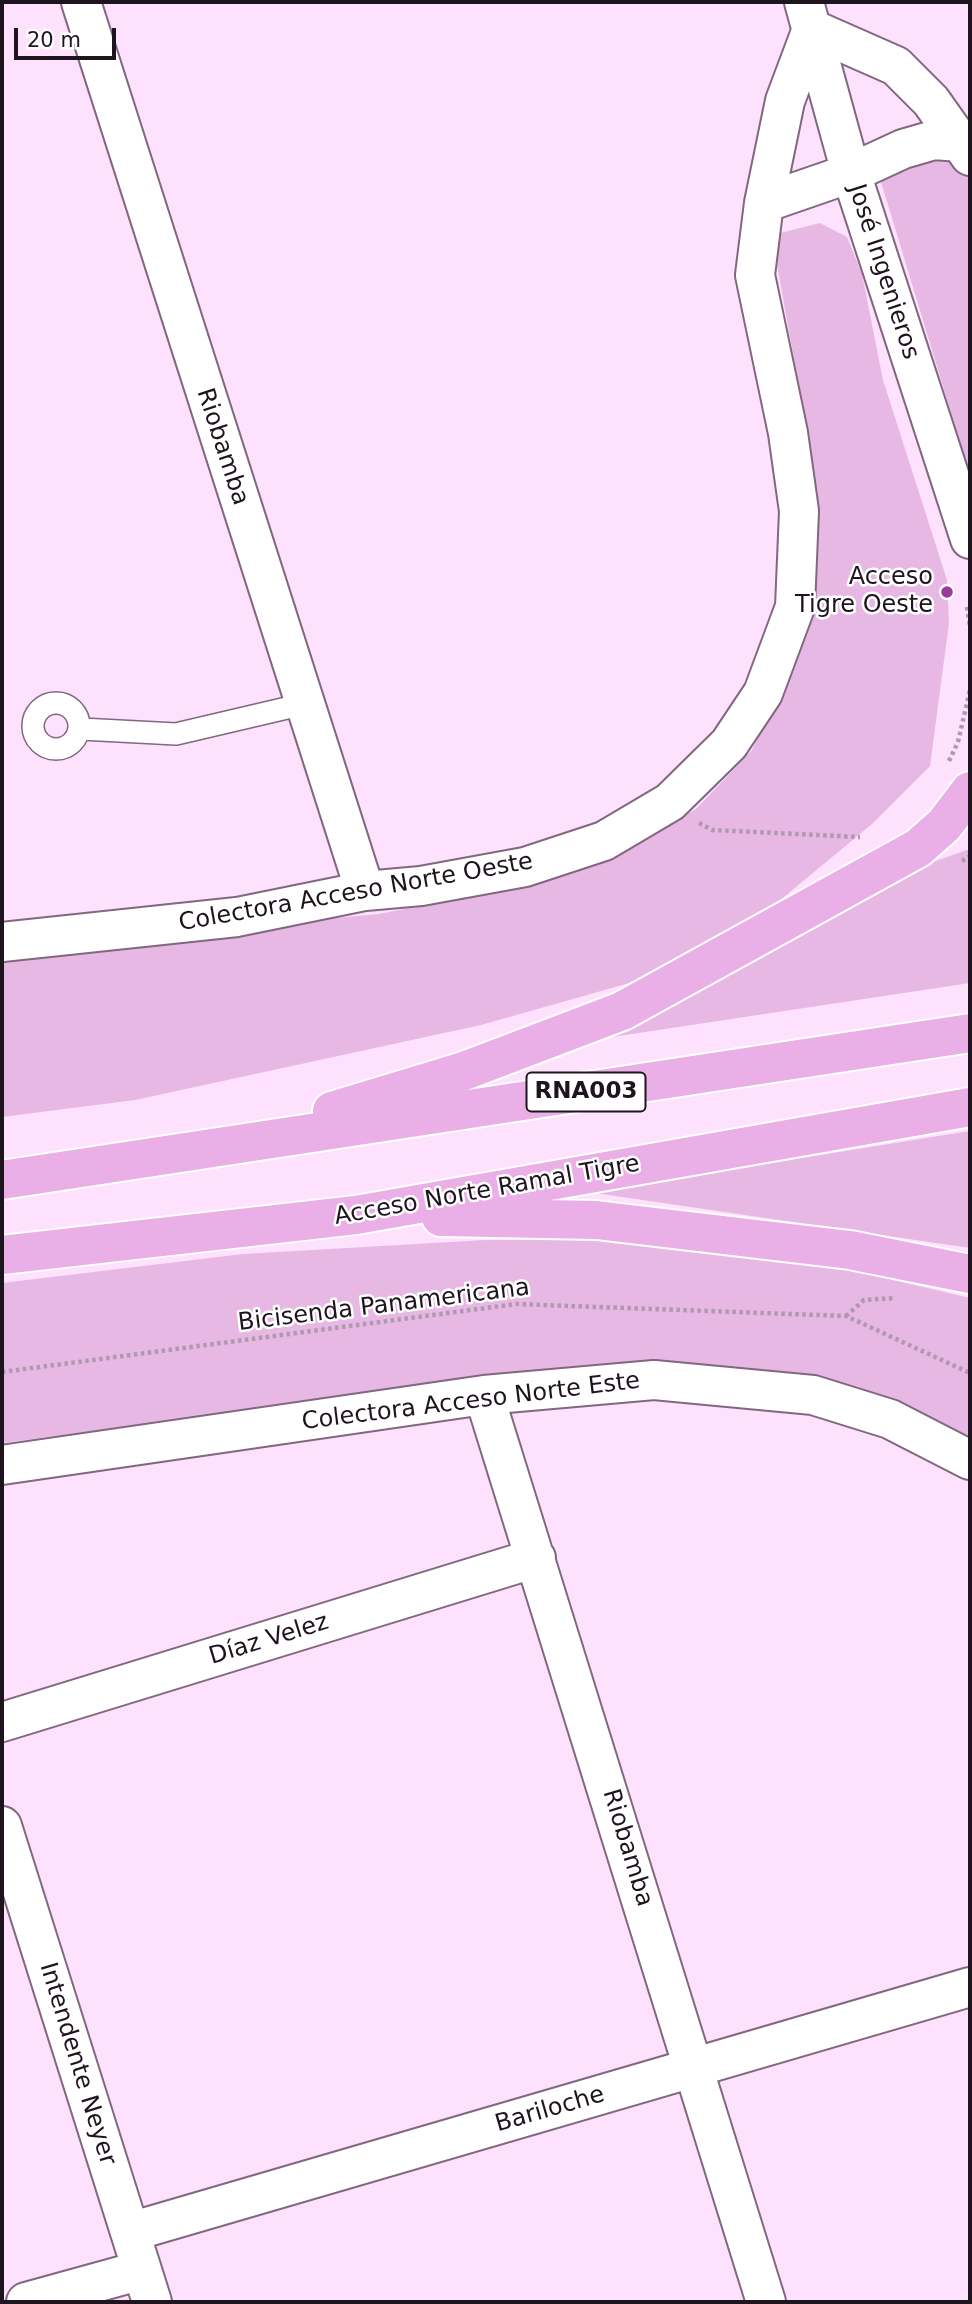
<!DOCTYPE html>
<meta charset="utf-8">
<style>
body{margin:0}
#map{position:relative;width:972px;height:2304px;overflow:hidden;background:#fee1fc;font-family:"DejaVu Sans",sans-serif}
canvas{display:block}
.frame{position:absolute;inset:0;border:4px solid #1e141e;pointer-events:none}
.scale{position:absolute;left:14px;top:28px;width:102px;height:32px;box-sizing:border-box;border:4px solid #1e141e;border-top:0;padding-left:9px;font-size:21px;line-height:24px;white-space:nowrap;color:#1e141e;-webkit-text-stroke:5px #fff;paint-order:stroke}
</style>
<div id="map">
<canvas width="972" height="2304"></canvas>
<div class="frame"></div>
<div class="scale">20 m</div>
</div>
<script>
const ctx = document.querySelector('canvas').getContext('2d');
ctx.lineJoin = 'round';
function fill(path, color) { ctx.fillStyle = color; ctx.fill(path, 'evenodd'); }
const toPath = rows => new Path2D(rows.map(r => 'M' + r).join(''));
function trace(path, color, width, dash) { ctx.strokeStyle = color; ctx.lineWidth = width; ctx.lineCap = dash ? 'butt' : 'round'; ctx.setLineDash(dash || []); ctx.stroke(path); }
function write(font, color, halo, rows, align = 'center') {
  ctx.font = font + ' "DejaVu Sans",sans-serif'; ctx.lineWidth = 5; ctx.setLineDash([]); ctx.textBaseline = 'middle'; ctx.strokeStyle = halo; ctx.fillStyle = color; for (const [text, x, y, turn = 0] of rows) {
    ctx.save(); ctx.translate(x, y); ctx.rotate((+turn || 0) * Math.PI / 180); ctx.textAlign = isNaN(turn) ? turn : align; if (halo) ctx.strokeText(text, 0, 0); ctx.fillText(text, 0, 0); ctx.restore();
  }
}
const green = toPath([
 [936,151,962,166,970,179,970,475,881,182,899,161],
 [820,223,847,237,862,274,883,380,947,580,949,623,930,766,872,824,755,921,633,982,481,1025,135,1100,2,1117,2,962,312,920,379,914,535,883,620,851,696,809,752,750,787,680,815,544,800,393,776,259,780,233],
 [970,849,970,983,526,1050,915,868],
 [970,1131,970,1248,595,1193,776,1162],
 [485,1240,593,1240,662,1245,855,1271,970,1298,970,1447,826,1386,322,1401,2,1443,2,1283,243,1254]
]);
const path = toPath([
 [967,607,970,627],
 [949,761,958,742,970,690],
 [699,823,712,830,860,837],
 [962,861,970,856],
 [846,1316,864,1300,895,1298],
 [2,1372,516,1304,846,1316,970,1373]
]);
const service = toPath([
 '33 726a23 23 0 1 1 46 0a23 23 0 1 1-46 0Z',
 [81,729,176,734,304,704]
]);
const minor = toPath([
 [81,2,365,891],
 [764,203,851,173,903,149,934,140,960,142],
 [2,942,237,917,365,891,421,886,525,867,604,841,670,802,729,744,763,693,795,607,799,511,788,433,755,275,764,203,785,101,812,29,896,66,931,101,970,156],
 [484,1395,766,2302],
 [2,1465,484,1395,654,1380,813,1395,890,1419,970,1460],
 [2,1722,536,1558],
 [2,1826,152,2302],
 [130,2232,970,1987],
 [26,2302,142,2270]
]);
const tertiary = toPath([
 [804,2,851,173,970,539]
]);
const motorway = toPath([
 [332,1111,464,1071,622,1011,918,848,944,825,970,791],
 [2,1180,970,1033],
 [441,1217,596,1220,850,1250,970,1274],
 [2,1255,356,1215,970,1107]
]);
const markers = [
 [947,592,7,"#9d389d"]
];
const shields = [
 [586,1092,119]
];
const shieldNames = [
 ["RNA003",586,1092]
];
const streetNames = [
 ["José Ingenieros",883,272,72],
 ["Riobamba",222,447,72],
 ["Colectora Acceso Norte Oeste",356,893,-10],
 ["Acceso Norte Ramal Tigre",487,1191,-10],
 ["Bicisenda Panamericana",384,1306,-7],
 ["Colectora Acceso Norte Este",471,1402,-7],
 ["Díaz Velez",269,1640,-17],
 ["Riobamba",627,1848,73],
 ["Intendente Neyer",77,2064,73],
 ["Bariloche",550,2110,-16]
];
const poiNames = [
 ["Acceso",933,578],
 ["Tigre Oeste",933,606]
];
fill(green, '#e8b8e5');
trace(service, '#81677f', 24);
trace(minor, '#81677f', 42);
trace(tertiary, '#81677f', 42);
trace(motorway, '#fff', 42);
trace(path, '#af99ae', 4.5, [3.5, 3.5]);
trace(service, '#fff', 21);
trace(minor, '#fff', 38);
trace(tertiary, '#fff', 38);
trace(motorway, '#e9afe6', 38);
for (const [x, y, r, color] of markers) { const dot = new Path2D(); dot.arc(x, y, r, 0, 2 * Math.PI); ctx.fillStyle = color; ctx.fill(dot); trace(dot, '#fff', 2.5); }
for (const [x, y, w] of shields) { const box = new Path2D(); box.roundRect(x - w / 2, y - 19.5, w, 39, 5); ctx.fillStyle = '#fff'; ctx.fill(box); trace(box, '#1e141e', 2); }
write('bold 23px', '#1e141e', null, shieldNames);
write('24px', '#1e141e', '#fff', streetNames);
write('24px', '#1e141e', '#fff', poiNames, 'right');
</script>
